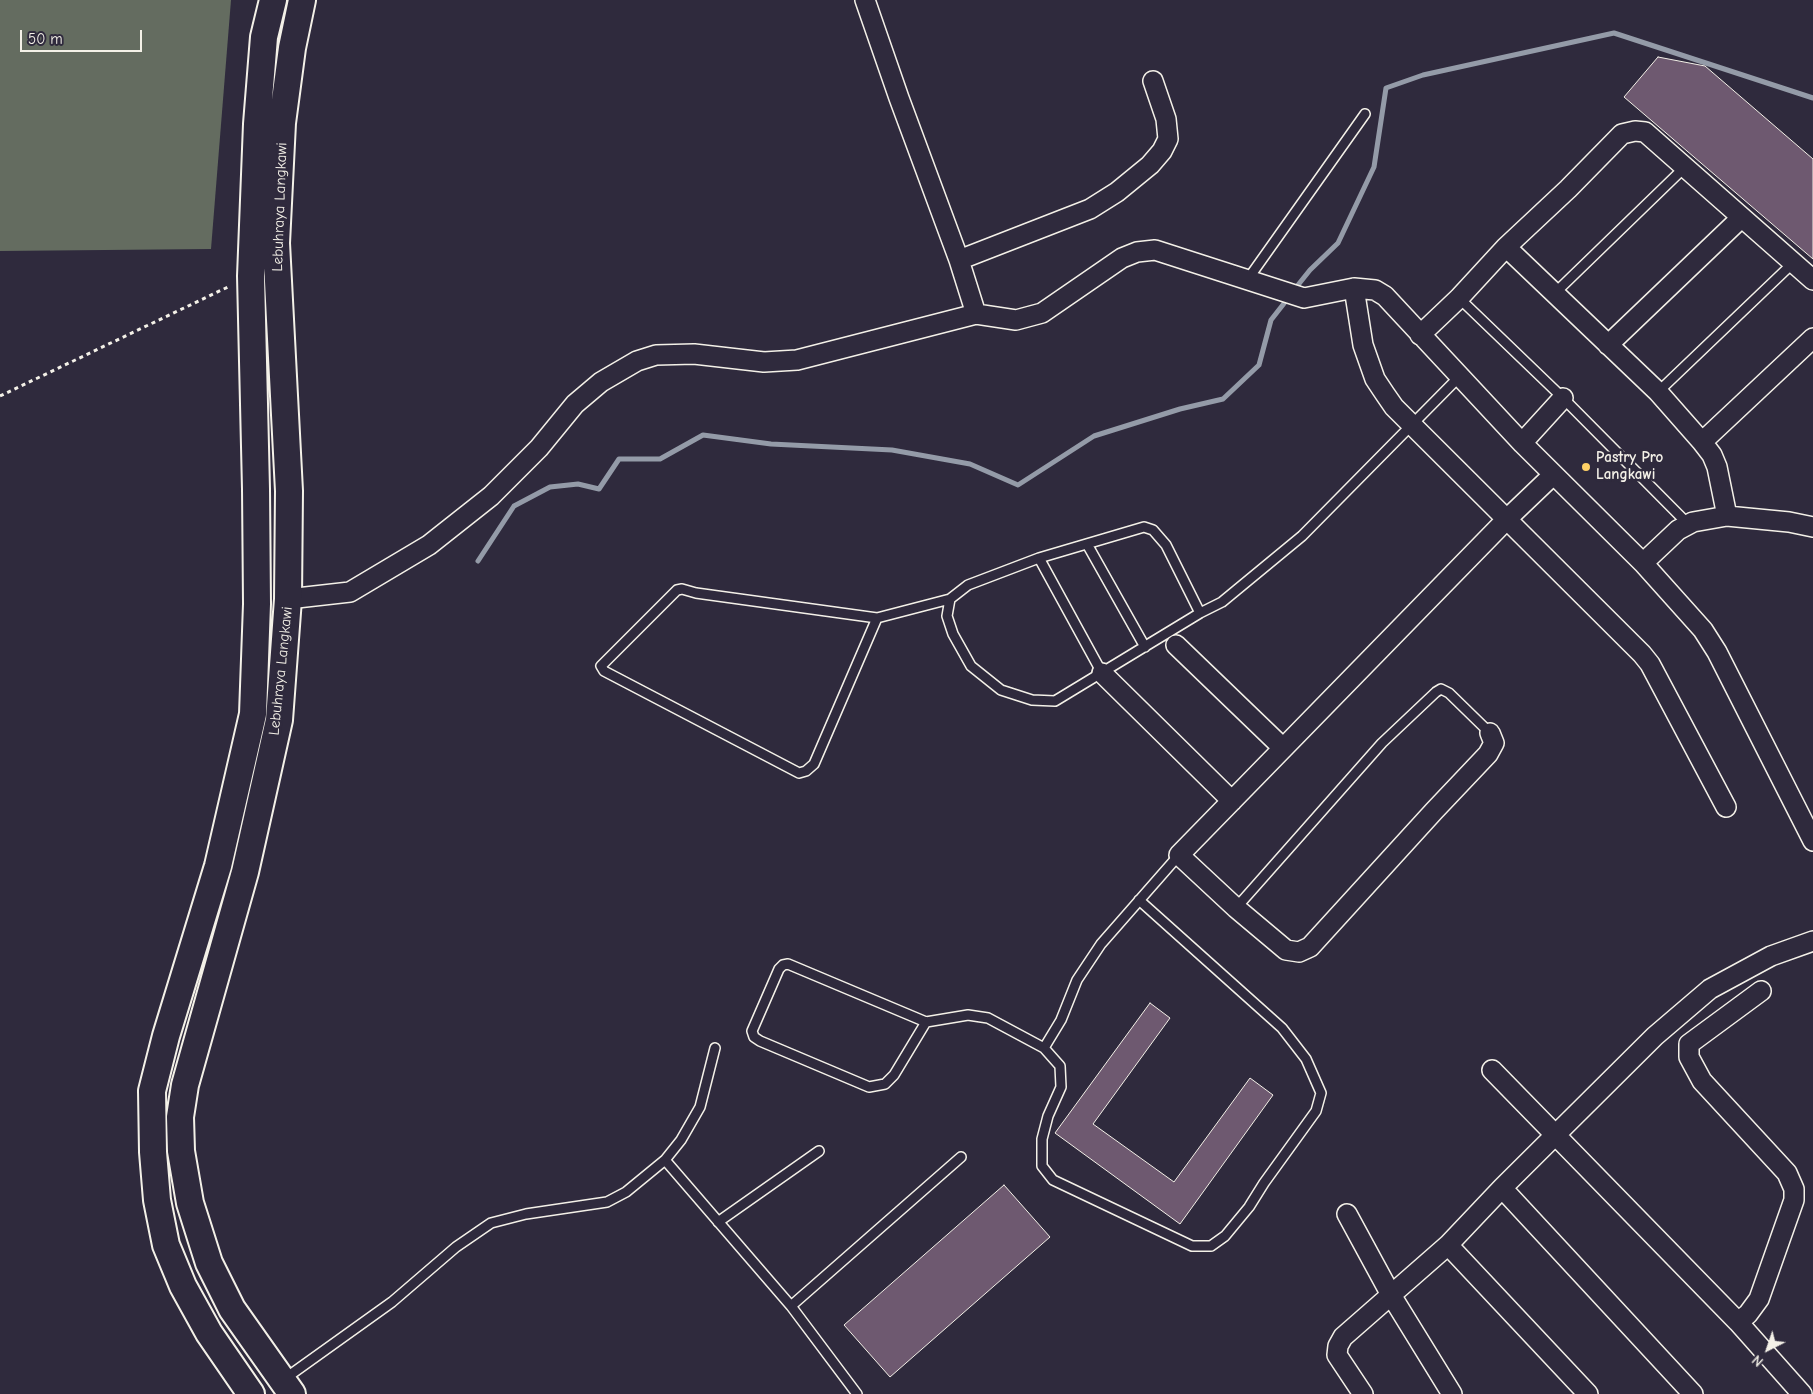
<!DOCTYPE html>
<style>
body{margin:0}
#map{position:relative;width:1813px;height:1394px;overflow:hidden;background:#2f2a3d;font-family:"Comic Neue",sans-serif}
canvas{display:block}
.north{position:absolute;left:1743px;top:1324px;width:50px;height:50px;-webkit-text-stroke:4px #2f2a3d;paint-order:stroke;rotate:221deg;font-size:14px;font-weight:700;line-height:20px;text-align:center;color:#f4f1e8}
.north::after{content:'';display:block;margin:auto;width:18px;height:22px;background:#f4f1e8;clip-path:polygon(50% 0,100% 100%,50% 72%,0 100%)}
.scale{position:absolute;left:20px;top:30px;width:122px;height:22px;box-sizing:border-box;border:2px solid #f4f1e8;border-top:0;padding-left:6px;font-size:15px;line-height:18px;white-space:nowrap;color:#f4f1e8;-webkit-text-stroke:4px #2f2a3d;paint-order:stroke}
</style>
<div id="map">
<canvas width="1813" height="1394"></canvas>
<div class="north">N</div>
<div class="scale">50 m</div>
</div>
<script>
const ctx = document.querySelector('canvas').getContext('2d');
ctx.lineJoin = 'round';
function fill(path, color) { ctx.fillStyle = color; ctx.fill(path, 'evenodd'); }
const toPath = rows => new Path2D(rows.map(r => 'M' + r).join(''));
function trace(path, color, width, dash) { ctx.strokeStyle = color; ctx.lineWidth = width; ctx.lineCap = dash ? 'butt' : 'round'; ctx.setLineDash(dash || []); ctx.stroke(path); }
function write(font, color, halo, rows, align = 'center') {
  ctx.font = font + ' "Comic Neue",sans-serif'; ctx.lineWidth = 5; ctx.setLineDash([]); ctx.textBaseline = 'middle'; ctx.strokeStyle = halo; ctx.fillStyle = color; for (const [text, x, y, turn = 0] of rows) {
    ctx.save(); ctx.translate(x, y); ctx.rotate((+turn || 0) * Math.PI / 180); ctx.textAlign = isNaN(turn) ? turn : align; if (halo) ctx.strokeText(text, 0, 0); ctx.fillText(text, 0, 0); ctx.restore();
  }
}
const green = toPath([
 [0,0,231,0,211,249,0,251]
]);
const stream = toPath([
 [1294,290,1310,270,1338,243,1374,167,1386,88,1423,75,1614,33,1813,98],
 [478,561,514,506,550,487,578,484,599,489,619,459,660,459,703,435,771,444,892,450,970,464,1018,485,1094,436,1180,409,1223,399,1259,365,1271,320,1289,297]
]);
const building = toPath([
 [1658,57,1705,66,1813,159,1813,259,1624,97,1658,57],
 [1150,1003,1170,1018,1093,1124,1174,1182,1250,1078,1273,1095,1180,1224,1055,1133,1150,1003],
 [1004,1185,1050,1237,890,1377,844,1325,1004,1185]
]);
const path = toPath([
 [0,396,230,286]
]);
const lane = toPath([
 [1248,279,1365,114],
 [1555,293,1684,168],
 [1459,298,1563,398,1688,524],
 [1658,392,1793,263],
 [1087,544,1145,647],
 [1039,558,1102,673],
 [950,599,947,616,953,634,971,666,1001,690,1032,700,1055,701,1200,613,1222,602,1302,536,1459,377],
 [877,618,814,764,806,771,799,773,604,671,601,666,677,590,682,589,696,593,877,618,950,599,968,585,1039,558,1144,527,1153,530,1166,545,1200,613],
 [1236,908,1382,743,1436,692,1441,689,1449,693,1490,733],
 [926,1022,788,964,783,965,779,969,752,1031,754,1037,760,1041,869,1087,885,1084,894,1075,926,1022,968,1015,988,1018,1044,1048,1060,1066,1061,1087,1048,1116,1042,1139,1042,1166,1053,1180,1192,1246,1211,1246,1225,1236,1249,1207,1264,1183,1316,1111,1321,1093,1306,1059,1282,1028,1139,900],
 [1044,1048,1061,1020,1077,980,1101,944,1179,855],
 [665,1160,791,1306,857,1394],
 [718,1222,819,1151],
 [791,1306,961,1157],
 [283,1380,392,1302,456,1247,491,1223,526,1214,607,1202,626,1192,665,1160,681,1140,700,1107,715,1048]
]);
const street = toPath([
 [865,0,899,98,959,260,976,314],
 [1506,247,1658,392,1702,442,1712,455,1717,467,1727,516],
 [959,260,1090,209,1117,192,1150,165,1162,151,1168,139,1166,119,1153,81],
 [1354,288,1363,345,1375,379,1385,394,1394,407,1642,654,1650,664,1726,807],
 [1420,335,1459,298,1506,247,1568,189,1622,134,1635,131,1645,132,1813,280],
 [1608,345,1741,218],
 [1702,442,1813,338],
 [1522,443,1563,398],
 [1643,563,1678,530,1693,522,1727,516,1789,522,1813,527],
 [288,599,350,592,429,545,491,496,539,448,575,404,601,382,637,361,656,355,694,354,764,362,797,360,976,314,1016,320,1042,313,1122,258,1137,252,1155,250,1304,298,1354,288,1375,290,1385,296,1522,443,1643,563,1703,630,1717,652,1813,841],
 [1176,645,1283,748],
 [1102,673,1232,801],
 [1490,733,1494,743,1488,754,1434,811,1310,947,1299,952,1286,950,1236,908,1179,855,1508,518,1553,475],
 [1492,1070,1738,1322,1802,1394],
 [1502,1188,1693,1394],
 [1347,1214,1391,1295,1452,1394],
 [1448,1245,1588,1394],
 [1738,1322,1748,1314,1759,1299,1794,1200,1794,1189,1787,1173,1702,1081,1689,1057,1689,1044,1761,991],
 [1363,1394,1337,1355,1338,1346,1343,1337,1448,1245,1502,1188,1655,1036,1710,989,1771,956,1813,941]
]);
const secondary = toPath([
 [251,1394,209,1333,183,1286,166,1245,157,1200,153,1152,152,1091,166,1036,218,866,253,714,257,604,256,489,251,276,257,124,264,37,273,0],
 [292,1394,232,1309,209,1263,190,1203,181,1151,180,1117,185,1085,245,872,279,720,288,599,289,491,276,243,282,123,292,48,302,0]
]);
const markers = [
 [1586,467,5,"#ffd166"]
];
const streetNames = [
 ["Lebuhraya Langkawi",280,207,-88],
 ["Lebuhraya Langkawi",281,671,-84]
];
const poiNames = [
 ["Pastry Pro",1596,458],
 ["Langkawi",1596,475]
];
fill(green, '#646c60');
trace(stream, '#949ba8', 5);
fill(building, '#6e5970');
trace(building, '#f4f1e8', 1);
trace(lane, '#f4f1e8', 12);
trace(street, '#f4f1e8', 22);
trace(secondary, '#f4f1e8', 30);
trace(path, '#f4f1e8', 3, [4, 4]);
trace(lane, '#2f2a3d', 9);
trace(street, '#2f2a3d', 19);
trace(secondary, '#2f2a3d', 26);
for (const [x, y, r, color] of markers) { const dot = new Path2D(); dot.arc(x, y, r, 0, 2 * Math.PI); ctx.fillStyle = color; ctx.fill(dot); trace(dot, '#2f2a3d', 2); }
write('15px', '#f4f1e8', '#2f2a3d', streetNames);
write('bold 15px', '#f4f1e8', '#2f2a3d', poiNames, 'left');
</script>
